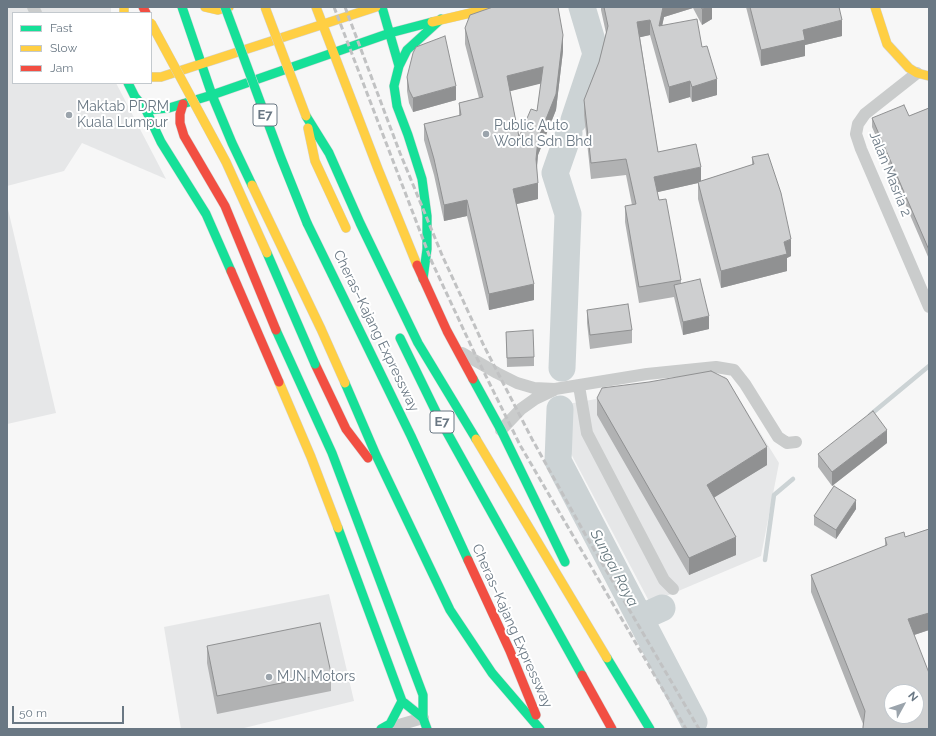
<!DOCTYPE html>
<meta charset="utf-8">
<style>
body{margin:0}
#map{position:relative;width:936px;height:736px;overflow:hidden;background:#f7f7f7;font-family:Raleway,sans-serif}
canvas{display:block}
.frame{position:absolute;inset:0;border:8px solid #6a7884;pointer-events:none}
.legend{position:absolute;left:12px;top:12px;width:140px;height:72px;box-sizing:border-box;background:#fff;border:1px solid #c3c9ce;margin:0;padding:5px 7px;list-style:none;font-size:12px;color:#6a7884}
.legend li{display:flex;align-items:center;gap:8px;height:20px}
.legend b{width:20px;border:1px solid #c3c9ce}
.north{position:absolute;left:884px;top:684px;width:40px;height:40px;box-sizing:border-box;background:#fff;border:1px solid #c3c9ce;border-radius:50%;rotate:50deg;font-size:11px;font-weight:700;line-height:16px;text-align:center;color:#6a7884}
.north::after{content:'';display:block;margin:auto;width:14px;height:18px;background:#9ba4ac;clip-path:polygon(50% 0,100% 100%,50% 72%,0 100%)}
.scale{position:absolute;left:12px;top:706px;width:112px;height:18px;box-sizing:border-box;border:2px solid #6a7884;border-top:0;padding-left:5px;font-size:12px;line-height:14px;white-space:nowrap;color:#6a7884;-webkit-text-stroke:3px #fff;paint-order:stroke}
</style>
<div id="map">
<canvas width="936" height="736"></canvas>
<div class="frame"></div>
<ul class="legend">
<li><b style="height:5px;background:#16e098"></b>Fast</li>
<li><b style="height:5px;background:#ffcf43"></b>Slow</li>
<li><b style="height:5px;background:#f24e42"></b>Jam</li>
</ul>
<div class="north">N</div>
<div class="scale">50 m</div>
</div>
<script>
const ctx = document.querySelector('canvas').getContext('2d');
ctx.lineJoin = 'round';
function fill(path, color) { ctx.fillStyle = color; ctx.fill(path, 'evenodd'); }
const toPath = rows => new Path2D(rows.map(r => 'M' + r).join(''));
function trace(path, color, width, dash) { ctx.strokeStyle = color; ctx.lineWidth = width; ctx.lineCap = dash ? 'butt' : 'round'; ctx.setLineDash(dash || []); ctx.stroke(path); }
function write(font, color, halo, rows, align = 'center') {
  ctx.font = font + ' Raleway,sans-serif'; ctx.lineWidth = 4; ctx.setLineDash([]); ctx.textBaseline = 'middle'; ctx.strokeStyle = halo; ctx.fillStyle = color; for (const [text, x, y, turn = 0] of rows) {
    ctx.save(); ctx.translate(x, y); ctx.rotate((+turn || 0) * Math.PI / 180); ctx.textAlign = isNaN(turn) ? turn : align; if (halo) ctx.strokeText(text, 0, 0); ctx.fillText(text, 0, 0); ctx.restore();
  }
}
const built = toPath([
 [7,7,111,7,111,13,13,13,13,83,116,83,166,179,82,143,64,171,7,186],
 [7,205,56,413,7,424],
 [725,376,779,463,761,556,650,603,568,448,568,404],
 [329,594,354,701,240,729,181,729,164,627]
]);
const stream = toPath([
 [870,415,929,366],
 [765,560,774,495,793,479]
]);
const river = toPath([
 [574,120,596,54,582,7],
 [562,368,568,214,555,173,569,133],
 [560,409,558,461,694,722],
 [640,618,662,608]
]);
const street = toPath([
 [33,7,36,13],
 [917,73,865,114,858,124,856,134,861,149,929,307],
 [462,353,497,373,517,383,534,388,555,389,647,374,716,367,734,370,745,384,778,437,787,443,796,442],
 [579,386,587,433,664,580,673,589],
 [501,430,521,409,535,399,554,390],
 [385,729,423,718]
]);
const fast = toPath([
 [182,7,212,95,232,143,252,185],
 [382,7,399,66],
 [128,83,135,97,146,110,161,142,206,214,231,271],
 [146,110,169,108,212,95,390,33,432,22],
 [306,116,329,153,360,223,418,343,476,439],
 [307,223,411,436,468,560],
 [423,279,427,249,427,216,422,179,408,135,397,106,394,86,399,66,407,50,441,19],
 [276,330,332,453,423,695,423,718,427,729],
 [400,338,439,418,582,675],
 [473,379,501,430,565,562],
 [345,383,376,455,450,610,492,673,540,729],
 [338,528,402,701,423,718],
 [607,658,650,729],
 [381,729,390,724,402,701]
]);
const slow = toPath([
 [124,7,124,13],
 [205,7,218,10,229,7],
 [316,7,378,169,417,265],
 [875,7,887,44,909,68,917,73,929,76],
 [432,22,496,7],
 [151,77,161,77,376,7],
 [308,128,315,161,346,228],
 [252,185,321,329,345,383],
 [279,382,311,457,338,528],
 [476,439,607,658]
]);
const jam = toPath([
 [143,7,146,13],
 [183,104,180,114,180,123,184,136,225,206,276,330],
 [417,265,447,331,473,379],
 [231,271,279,382],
 [315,364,346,429,368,458],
 [468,560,510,651,536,715],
 [582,675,612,729]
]);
const rail = toPath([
 [334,7,431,260,474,352,520,445,686,729],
 [345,7,400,153,442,255,484,346,532,439,585,534,699,729]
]);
const fastBridge = toPath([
 [225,7,281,158,307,223],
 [267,253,315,364]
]);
const slowBridge = toPath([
 [265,7,306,116],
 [151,23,226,162,267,253]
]);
const wall = toPath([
 [601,7,712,7,712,19,702,25,693,8,664,17,662,25,702,47,717,95,692,102,690,97,669,103,650,35,640,37,658,152,701,181,752,165,752,157,791,256,787,258,787,271,721,288,698,199,698,183,657,192,681,280,681,283,709,329,683,335,674,297,639,303,625,222,625,206,632,205,626,175,591,179,584,115,584,100,599,62,606,33,601,10],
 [746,7,839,7,842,36,805,45,805,56,761,66],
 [465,28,563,51,556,110,538,155,537,168,538,199,516,204,534,300,489,310,467,216,444,221,434,175,424,140,424,124,459,116,459,103,479,98,465,44],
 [541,83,537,111,519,137,510,91],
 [407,77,456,100,413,112,409,103,407,91],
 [929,108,929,259,872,127,872,118,909,116],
 [587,310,632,330,632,343,590,349,587,323],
 [506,332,534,357,534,366,507,367],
 [597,398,767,465,714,497,736,555,689,575,597,415],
 [887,443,832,486,818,467,818,454],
 [856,509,836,539,814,525,814,516],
 [929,529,929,630,914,635,929,729,863,729,863,724,811,592,811,575,885,546,885,538,905,537],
 [207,646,331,673,331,691,217,714,207,663]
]);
const shadedWall = toPath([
 [663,7,693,7,693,8,664,17,659,41,659,26],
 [706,7,712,7,712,19,702,25,702,9],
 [650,20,650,35,637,38,637,22],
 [842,20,842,36,805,45,805,56,761,66,761,50,803,30],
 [563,35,563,51,556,110,538,155,536,175,536,159,538,139],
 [543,67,543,83,507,92,507,76],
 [717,79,717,95,692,102,692,87],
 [690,81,690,97,669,103,669,87],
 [456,86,456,100,413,112,413,98],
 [701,167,701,183,698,182,698,183,654,193,654,177],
 [538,183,538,199,513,205,513,189],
 [467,200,467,216,444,221,444,205],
 [791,239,791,256,787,258,787,271,721,288,721,271],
 [534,284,534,300,489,310,489,294],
 [709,316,709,329,683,335,683,322],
 [887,430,887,443,832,486,832,472],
 [767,447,767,465,707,502,707,485],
 [856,500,856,509,836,539,836,530],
 [736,537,736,555,689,575,689,558],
 [929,613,929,630,908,637,908,619]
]);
const building = toPath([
 [493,7,558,7,563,35,556,94,538,139,536,159,538,183,513,189,534,284,489,294,467,200,444,205,434,159,424,124,461,115,459,103,483,97,465,28,470,15,493,7],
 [543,67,537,111,531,109,519,137,507,76,543,67],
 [604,7,663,7,659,26,697,19,702,47,707,46,717,79,692,87,690,81,669,87,650,20,637,22,658,152,696,144,701,167,654,177,659,200,666,199,681,280,639,287,625,206,636,204,626,159,591,163,584,100,599,62,608,26,604,7],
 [701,7,706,7,702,9,701,7],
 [750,7,839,7,842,20,803,30,805,40,761,50,750,7],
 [445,36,456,86,413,98,409,90,407,77,413,53,416,47,445,36],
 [904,105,909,116,929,108,929,250,872,118,904,105],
 [768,154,781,193,791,239,784,242,787,254,721,271,698,182,754,164,752,157,768,154],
 [700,279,709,316,683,322,674,285,700,279],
 [628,304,632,330,590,335,587,310,628,304],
 [533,330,534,357,507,358,506,332,533,330],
 [711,371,727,379,767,447,707,485,736,537,689,558,597,398,602,388,649,382,711,371],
 [873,411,887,430,832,472,818,454,873,411],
 [834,486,856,500,836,530,814,516,834,486],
 [929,529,929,613,908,619,929,673,929,729,863,729,863,727,865,711,811,575,887,545,885,538,904,532,905,537,929,529],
 [892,692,916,692,916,716,892,716,892,692],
 [320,623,331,673,217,696,207,646,320,623]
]);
const markers = [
 [69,115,4,"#9ba4ac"],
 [486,134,4,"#9ba4ac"],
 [269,677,4,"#9ba4ac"]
];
const shields = [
 [265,115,24],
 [442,422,24]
];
const shieldNames = [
 ["E7",265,115],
 ["E7",442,422]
];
const poiNames = [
 ["Maktab PDRM",77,107],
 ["Kuala Lumpur",77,123],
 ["Public Auto",494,126],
 ["World Sdn Bhd",494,142],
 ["MJN Motors",277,677]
];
const streetNames = [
 ["Jalan Masria 2",890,174,68],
 ["Cheras–Kajang Expressway",376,331,64],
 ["Cheras–Kajang Expressway",512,626,66]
];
const waterNames = [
 ["Sungai Raya",614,568,62]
];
fill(built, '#e6e7e8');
trace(stream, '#ccd3d5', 4.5);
trace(river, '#ccd3d5', 27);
trace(fast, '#d3d4d5', 10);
trace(slow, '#d3d4d5', 10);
trace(jam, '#d3d4d5', 10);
trace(street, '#cacccc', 12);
trace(fast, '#16e098', 9);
trace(slow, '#ffcf43', 9);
trace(jam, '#f24e42', 9);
trace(rail, '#c1c2c3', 3, [6, 3]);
trace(fastBridge, '#d3d4d4', 10, []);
trace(slowBridge, '#d3d4d4', 10, []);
trace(fastBridge, '#16e098', 9);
trace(slowBridge, '#ffcf43', 9);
fill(wall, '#b1b2b3');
fill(shadedWall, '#909192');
fill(building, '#cecfd0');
trace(building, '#909192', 1);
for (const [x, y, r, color] of markers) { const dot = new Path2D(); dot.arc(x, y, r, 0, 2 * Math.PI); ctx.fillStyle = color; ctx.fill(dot); trace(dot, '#fff', 1.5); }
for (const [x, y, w] of shields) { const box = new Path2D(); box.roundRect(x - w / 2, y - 11, w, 22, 3); ctx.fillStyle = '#fff'; ctx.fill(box); trace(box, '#6a7884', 1); }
write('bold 13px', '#6a7884', null, shieldNames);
write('14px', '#6a7884', '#fff', poiNames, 'left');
write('14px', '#6a7884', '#fff', streetNames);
write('italic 15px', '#67787f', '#fff', waterNames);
</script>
